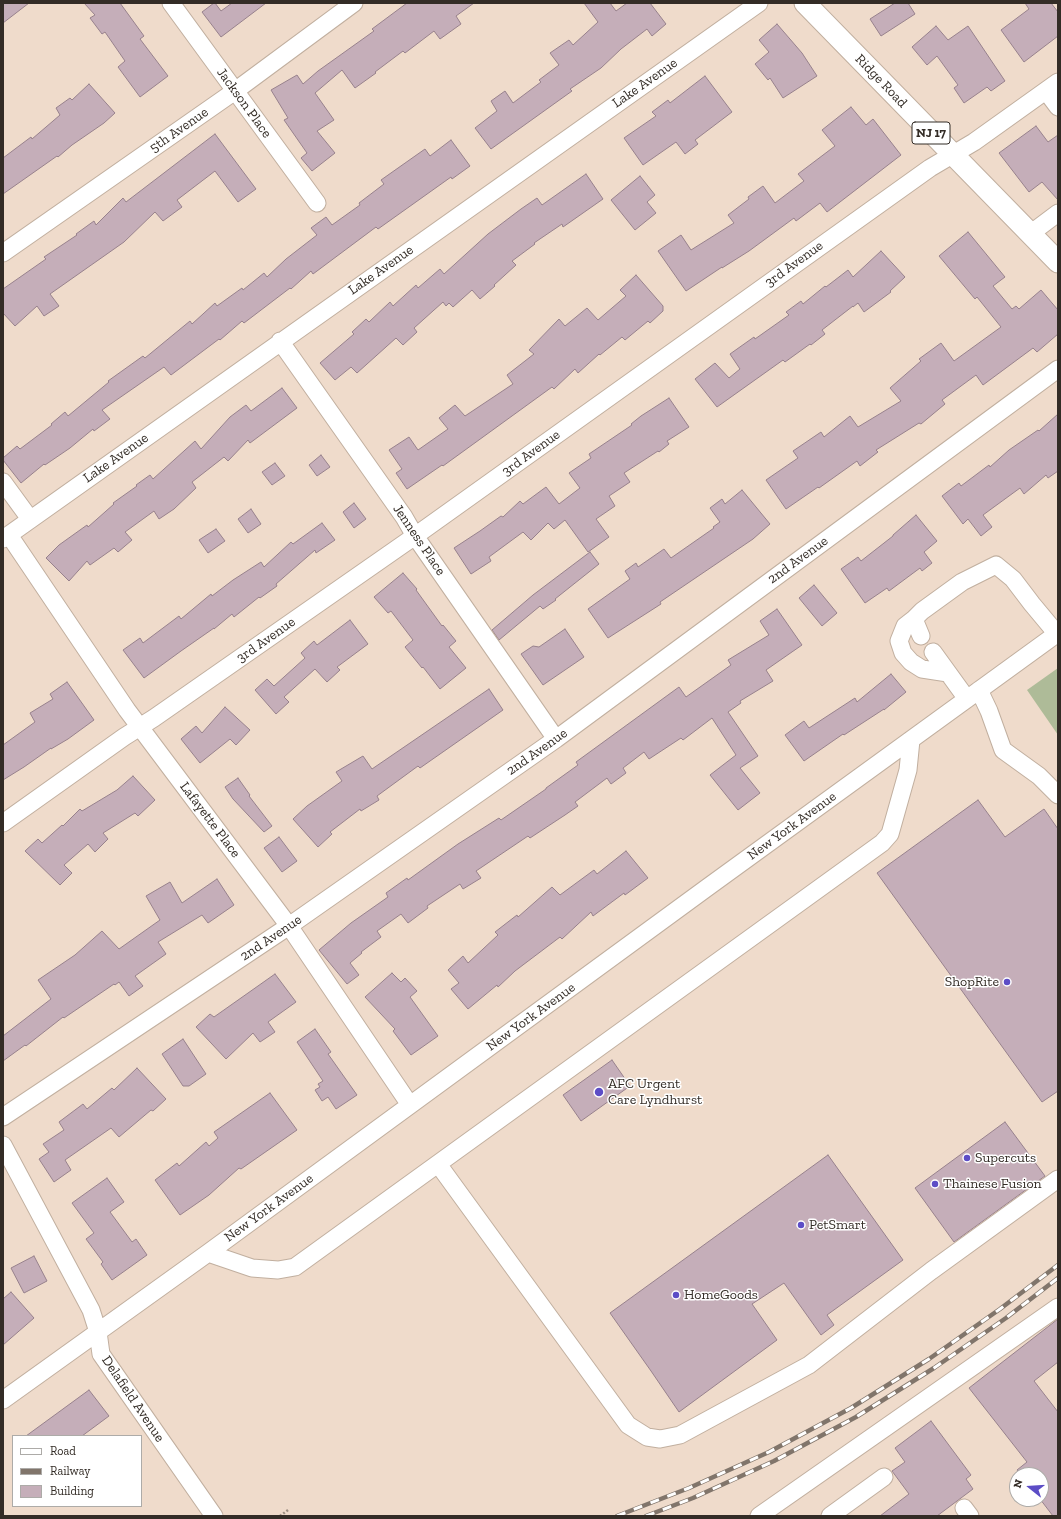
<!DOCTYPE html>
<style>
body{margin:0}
#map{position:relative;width:1061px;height:1519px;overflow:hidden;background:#efdbcb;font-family:"Zilla Slab",serif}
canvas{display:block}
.frame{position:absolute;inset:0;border:4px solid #332c26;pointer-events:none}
.legend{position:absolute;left:12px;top:1435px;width:130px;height:72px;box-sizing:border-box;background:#fff;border:1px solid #adaba8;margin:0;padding:5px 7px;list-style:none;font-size:12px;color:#332c26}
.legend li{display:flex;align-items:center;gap:8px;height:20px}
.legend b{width:20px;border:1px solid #adaba8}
.north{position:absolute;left:1009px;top:1467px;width:40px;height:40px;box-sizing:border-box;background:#fff;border:1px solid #adaba8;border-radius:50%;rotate:287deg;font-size:11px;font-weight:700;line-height:16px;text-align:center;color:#332c26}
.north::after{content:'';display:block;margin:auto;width:14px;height:18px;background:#5c4dc6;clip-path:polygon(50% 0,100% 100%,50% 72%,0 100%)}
</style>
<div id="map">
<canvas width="1061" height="1519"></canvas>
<div class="frame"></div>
<ul class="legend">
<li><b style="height:5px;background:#fff"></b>Road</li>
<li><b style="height:5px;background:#81756b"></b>Railway</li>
<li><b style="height:11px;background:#c5aeb9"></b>Building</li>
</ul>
<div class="north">N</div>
</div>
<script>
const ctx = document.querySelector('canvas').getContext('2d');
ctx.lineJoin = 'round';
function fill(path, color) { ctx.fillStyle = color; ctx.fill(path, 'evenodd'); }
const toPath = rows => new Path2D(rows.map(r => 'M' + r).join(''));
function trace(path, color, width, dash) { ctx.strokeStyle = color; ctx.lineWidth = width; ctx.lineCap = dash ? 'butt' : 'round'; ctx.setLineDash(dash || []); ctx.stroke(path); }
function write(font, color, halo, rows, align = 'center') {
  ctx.font = font + ' "Zilla Slab",serif'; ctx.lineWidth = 3; ctx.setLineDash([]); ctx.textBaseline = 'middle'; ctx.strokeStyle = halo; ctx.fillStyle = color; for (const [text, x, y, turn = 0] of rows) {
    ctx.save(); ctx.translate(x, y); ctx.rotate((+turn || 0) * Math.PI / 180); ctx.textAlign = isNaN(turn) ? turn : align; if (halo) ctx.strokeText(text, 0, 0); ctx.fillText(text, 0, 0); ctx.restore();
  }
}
const green = toPath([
 [1058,668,1058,735,1027,690]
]);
const building = toPath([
 [3,3,29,3,3,23,3,3],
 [84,3,120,3,144,36,140,39,168,76,140,97,118,67,125,61,105,32,102,34,90,18,95,15,84,3],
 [214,3,215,3,221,11,232,3,266,3,221,37,202,12,214,3],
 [407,3,474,3,456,16,461,24,440,39,434,31,405,53,403,51,375,72,376,73,355,88,342,70,315,93,334,120,317,131,335,153,312,171,301,158,307,153,284,120,288,118,271,90,297,75,303,84,318,71,374,31,372,29,407,3],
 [584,3,610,3,616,11,627,3,650,3,666,24,652,36,647,29,621,49,601,68,570,89,572,91,491,149,475,128,497,111,491,101,505,91,513,103,541,82,539,80,559,65,550,53,569,40,573,45,598,22,584,3],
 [895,3,908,3,915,14,881,36,870,19,895,3],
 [1025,3,1051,3,1058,12,1058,36,1024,62,1001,30,1029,9,1025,3],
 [777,24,802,53,817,76,783,98,770,78,768,80,755,64,769,52,759,40,777,24],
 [936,26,948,40,968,26,1005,81,991,91,987,87,964,103,954,88,958,85,937,56,927,65,912,47,936,26],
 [705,76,732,112,695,140,698,144,685,154,676,142,643,165,624,138,656,116,652,112,668,100,670,103,705,76],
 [89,84,115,113,104,123,72,145,58,157,57,156,3,194,3,158,31,137,32,139,60,115,56,108,70,98,72,100,89,84],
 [851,107,866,125,873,119,901,155,827,212,820,203,796,221,794,218,749,251,722,268,722,267,686,291,658,251,681,235,691,250,734,223,728,215,749,199,748,197,763,186,775,203,804,181,798,174,835,146,822,130,851,107],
 [1036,126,1048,142,1058,135,1058,200,1042,182,1029,192,999,153,1036,126],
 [215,134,256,189,238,202,215,171,177,200,182,207,163,221,155,212,124,242,50,294,59,306,44,316,37,306,15,326,3,313,3,289,46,259,44,257,77,235,76,234,94,221,96,225,123,198,126,202,215,134],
 [451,140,470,166,452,179,451,177,378,229,376,227,313,274,311,271,291,289,290,288,244,323,242,321,220,340,219,339,171,375,164,367,102,410,110,419,94,431,93,429,70,448,45,465,44,464,21,483,3,460,3,458,17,446,20,449,52,425,51,424,65,412,68,416,109,382,108,381,143,356,145,358,190,321,192,324,215,303,217,306,242,288,243,290,264,273,267,277,286,259,317,235,311,228,326,217,332,225,360,205,359,203,384,184,381,180,425,149,430,156,451,140],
 [586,174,603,199,563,227,562,224,534,243,535,244,512,261,516,265,494,285,495,286,480,299,472,290,453,307,449,303,446,306,443,302,414,328,417,332,403,345,396,338,357,373,351,367,335,380,320,363,354,334,352,332,366,319,369,322,390,302,393,306,416,285,418,288,440,269,444,274,488,234,521,209,537,198,542,205,586,174],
 [640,176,655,195,647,202,656,213,635,230,611,200,640,176],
 [968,232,1005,277,993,286,1012,309,1016,306,1019,309,1041,290,1058,310,1058,334,1037,352,1033,348,983,385,976,375,942,400,945,404,921,424,919,423,876,450,878,452,860,466,857,461,819,488,818,487,786,509,766,480,798,458,793,451,821,432,824,437,850,416,858,427,901,401,890,388,921,361,919,359,941,343,954,361,1001,327,977,297,975,299,939,256,968,232],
 [881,251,905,277,890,291,891,292,864,312,858,303,853,307,853,306,822,330,825,334,811,345,810,344,785,362,783,360,717,407,695,379,715,363,729,378,740,369,730,354,754,337,755,339,789,315,786,312,801,301,803,304,825,286,826,287,848,270,853,277,881,251],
 [636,275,663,306,663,311,650,323,648,321,625,340,622,337,600,355,599,354,578,373,575,369,554,389,552,387,443,466,442,465,407,489,396,473,402,469,389,450,409,437,418,450,448,429,439,418,455,405,465,416,513,384,507,375,534,354,529,350,559,319,565,326,587,308,598,320,626,296,620,290,636,275],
 [282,388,297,408,250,443,248,440,228,461,224,457,192,482,196,488,174,509,159,519,154,511,125,532,132,540,118,552,114,548,90,565,87,561,69,581,46,558,59,545,87,525,88,527,114,504,113,503,137,486,136,485,150,475,153,479,195,441,201,449,230,417,246,405,251,411,282,388],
 [669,398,689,427,667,441,669,444,659,452,658,451,624,473,630,482,609,496,615,506,596,519,609,537,588,552,565,520,554,529,548,523,531,540,523,532,489,557,491,561,471,574,454,548,480,531,501,516,503,517,520,501,523,504,546,487,559,504,580,488,569,473,591,458,589,454,632,425,631,424,641,416,669,398],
 [1058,414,1058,471,1048,478,1046,475,1024,494,1020,488,983,515,992,527,981,536,968,519,963,524,942,496,959,483,961,486,989,465,990,467,1009,450,1038,430,1039,431,1058,414],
 [321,455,330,467,317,476,309,465,321,455],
 [275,463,285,476,272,485,262,472,275,463],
 [742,490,770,524,753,539,660,602,661,604,608,638,588,609,630,579,625,571,636,563,638,567,664,549,671,558,714,528,713,527,720,522,710,508,722,499,725,504,742,490],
 [354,503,366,519,354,528,343,512,354,503],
 [251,509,261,524,248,533,238,519,251,509],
 [916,515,937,541,924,552,932,563,922,571,920,568,889,591,887,588,865,603,841,569,858,557,861,561,893,536,893,535,916,515],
 [322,523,335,540,316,553,315,550,276,584,277,586,260,598,259,597,234,617,232,614,214,629,214,628,181,651,144,678,123,650,140,638,143,643,179,616,181,619,211,594,212,596,233,580,261,562,264,567,291,542,293,544,322,523],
 [216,529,225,541,208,553,199,540,216,529],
 [590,552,599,564,555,599,556,600,543,609,540,606,499,640,492,630,533,595,590,552],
 [403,573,417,589,416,590,442,626,443,625,456,641,449,647,466,668,440,689,423,667,422,668,405,647,413,640,391,611,388,613,374,597,403,573],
 [814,585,837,613,822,626,799,598,814,585],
 [777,609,802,645,766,670,773,681,740,701,741,703,728,712,758,756,740,768,760,793,738,810,710,775,736,755,712,718,683,740,681,738,649,759,644,752,623,768,626,773,611,784,607,778,575,802,578,806,565,815,530,838,528,836,476,871,481,878,463,889,460,884,427,906,428,908,408,923,401,914,377,931,381,937,361,952,362,953,350,963,359,975,347,984,319,950,351,923,388,897,386,893,407,878,408,880,458,844,499,818,501,820,546,789,546,788,578,765,576,762,679,687,686,697,731,665,728,660,769,635,760,621,777,609],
 [350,620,368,644,337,667,340,670,327,682,315,669,284,697,289,702,276,714,255,690,267,679,274,686,305,658,301,653,314,641,317,645,350,620],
 [565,629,584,657,543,685,521,654,533,646,539,647,565,629],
 [891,674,906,692,884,710,884,709,844,735,843,734,804,761,785,735,804,721,809,728,855,698,857,702,891,674],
 [67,682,94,720,68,739,51,749,51,748,24,767,3,780,3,745,35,722,30,713,53,699,50,694,67,682],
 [489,689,503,710,420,768,418,766,377,796,379,800,361,811,360,809,330,832,332,834,318,847,293,819,307,806,342,781,336,772,363,756,372,769,489,689],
 [225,707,250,730,236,745,230,739,200,763,181,739,196,726,202,733,225,707],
 [133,776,155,800,138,816,135,813,103,833,108,839,95,852,88,844,64,865,72,873,60,885,25,851,38,839,42,843,62,825,63,826,80,809,82,811,117,790,133,776],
 [238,778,250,795,249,796,272,826,264,832,233,799,225,787,238,778],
 [978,800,1005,837,1044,809,1058,829,1058,1091,1042,1102,877,873,978,800],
 [279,837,297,861,282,872,264,848,279,837],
 [626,851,648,878,625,895,624,893,593,916,591,912,562,939,560,937,515,971,498,987,497,985,468,1009,451,989,459,983,448,970,463,956,468,963,498,935,495,932,517,915,518,917,552,887,560,895,594,870,597,874,626,851],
 [217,879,234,905,208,923,202,915,158,942,166,954,135,976,143,986,129,996,119,982,115,985,114,984,64,1018,63,1017,26,1046,25,1045,3,1061,3,1036,51,999,38,980,75,955,102,931,119,949,160,920,146,896,170,882,182,903,217,879],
 [392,973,401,982,405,978,417,991,410,997,438,1036,411,1055,393,1031,395,1029,365,997,392,973],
 [275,974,296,1002,268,1022,275,1032,260,1042,253,1033,226,1059,196,1027,210,1014,214,1017,275,974],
 [315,1029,331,1052,328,1054,357,1095,336,1109,328,1097,322,1101,315,1090,320,1087,318,1084,323,1081,297,1042,315,1029],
 [183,1039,206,1074,189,1086,183,1086,162,1054,183,1039],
 [612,1060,630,1086,581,1121,563,1095,612,1060],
 [137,1068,166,1099,153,1111,151,1110,119,1137,111,1128,65,1160,71,1170,54,1182,39,1159,49,1152,43,1144,64,1130,59,1122,83,1104,87,1109,112,1088,114,1090,137,1068],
 [270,1093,297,1130,241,1169,239,1168,209,1195,180,1215,155,1180,177,1163,179,1166,206,1142,209,1146,218,1138,214,1132,270,1093],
 [1005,1122,1045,1176,954,1242,915,1188,1005,1122],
 [828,1155,903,1260,827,1315,834,1325,821,1335,784,1283,752,1304,777,1340,679,1412,651,1371,610,1313,828,1155],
 [107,1178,124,1202,110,1212,132,1242,136,1239,147,1255,112,1280,101,1264,103,1262,86,1239,94,1233,72,1203,107,1178],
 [34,1256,47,1281,24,1293,11,1268,34,1256],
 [11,1292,34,1318,3,1345,3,1299,11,1292],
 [1058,1319,1058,1362,1034,1381,1058,1412,1058,1516,1053,1516,1040,1499,1041,1499,1041,1475,1021,1475,1017,1470,1027,1462,969,1388,1058,1319],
 [89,1390,109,1416,82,1436,26,1436,89,1390],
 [931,1421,971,1475,966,1479,973,1489,937,1516,880,1516,909,1494,892,1471,905,1462,895,1448,931,1421]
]);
const path = toPath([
 [280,1516,288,1510]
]);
const minor = toPath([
 [171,3,317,203],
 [1046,91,1058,107],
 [1030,234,1058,213],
 [3,253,235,91,354,3],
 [280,341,404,517,415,536,556,739],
 [3,482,30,519],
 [9,535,127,710,289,926,410,1105],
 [3,539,759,3],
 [914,619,905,626,899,641,903,653,911,662,922,669,948,673],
 [921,636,914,619,922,611,962,582,996,565,1013,579,1032,604,1057,634],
 [933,652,967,699],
 [979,690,989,711,1003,750,1039,776,1058,795],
 [3,823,124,737,154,718,415,536,930,168,974,142,1058,82],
 [3,1117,289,926,556,739,1058,369],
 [3,1145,91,1310,98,1332,101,1354,214,1516],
 [438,1164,628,1425,647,1437,660,1439,680,1435,809,1365,931,1271,1058,1179],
 [208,1253,252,1268,278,1270,295,1267,882,843,890,834,908,770,911,740],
 [3,1400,208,1253,708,887,1058,633],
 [964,1508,970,1516],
 [759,1516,1058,1307],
 [830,1516,884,1477]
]);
const major = toPath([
 [805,3,1058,262]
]);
const rail = toPath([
 [617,1516,689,1488,769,1452,851,1408,929,1359,1000,1309,1058,1265],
 [646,1516,693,1498,774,1461,856,1417,934,1368,1006,1318,1058,1278]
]);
const markers = [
 [1007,982,4,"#5c4dc6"],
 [599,1092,5,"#5c4dc6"],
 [967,1158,4,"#5c4dc6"],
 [935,1184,4,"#5c4dc6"],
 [801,1225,4,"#5c4dc6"],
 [676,1295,4,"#5c4dc6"]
];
const shields = [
 [931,133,38]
];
const shieldNames = [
 ["NJ 17",931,133]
];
const streetNames = [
 ["Ridge Road",881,81,46],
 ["Lake Avenue",645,83,-35],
 ["Jackson Place",244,103,54],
 ["5th Avenue",179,130,-35],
 ["3rd Avenue",794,264,-36],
 ["Lake Avenue",381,270,-35],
 ["3rd Avenue",531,453,-36],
 ["Lake Avenue",116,458,-35],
 ["Jenness Place",419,540,56],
 ["2nd Avenue",798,560,-36],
 ["3rd Avenue",266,640,-35],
 ["2nd Avenue",537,752,-35],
 ["Lafayette Place",210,820,53],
 ["New York Avenue",792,826,-36],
 ["2nd Avenue",271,938,-34],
 ["New York Avenue",531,1017,-36],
 ["New York Avenue",269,1208,-36],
 ["Delafield Avenue",133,1399,56]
];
const poiNames = [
 ["ShopRite",999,982,"right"],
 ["AFC Urgent",608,1084],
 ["Care Lyndhurst",608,1100],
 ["Supercuts",975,1158],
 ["Thainese Fusion",943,1184],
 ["PetSmart",809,1225],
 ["HomeGoods",684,1295]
];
fill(green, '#aebb98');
fill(building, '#c5aeb9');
trace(building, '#97818c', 1);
trace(minor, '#c1af9f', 19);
trace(major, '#c1af9f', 23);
trace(path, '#9d8f83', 2.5, [2, 2]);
trace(minor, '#fff', 17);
trace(major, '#fff', 21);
trace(rail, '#81756b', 4.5);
trace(rail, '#fff', 3, [9]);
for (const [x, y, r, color] of markers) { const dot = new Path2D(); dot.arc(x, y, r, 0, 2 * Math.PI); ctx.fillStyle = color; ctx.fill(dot); trace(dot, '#fff', 1.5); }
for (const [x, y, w] of shields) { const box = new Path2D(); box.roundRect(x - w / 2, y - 11, w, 22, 3); ctx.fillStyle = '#fff'; ctx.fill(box); trace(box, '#332c26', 1); }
write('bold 13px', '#332c26', null, shieldNames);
write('14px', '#332c26', '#fff', streetNames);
write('14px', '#332c26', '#fff', poiNames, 'left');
</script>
